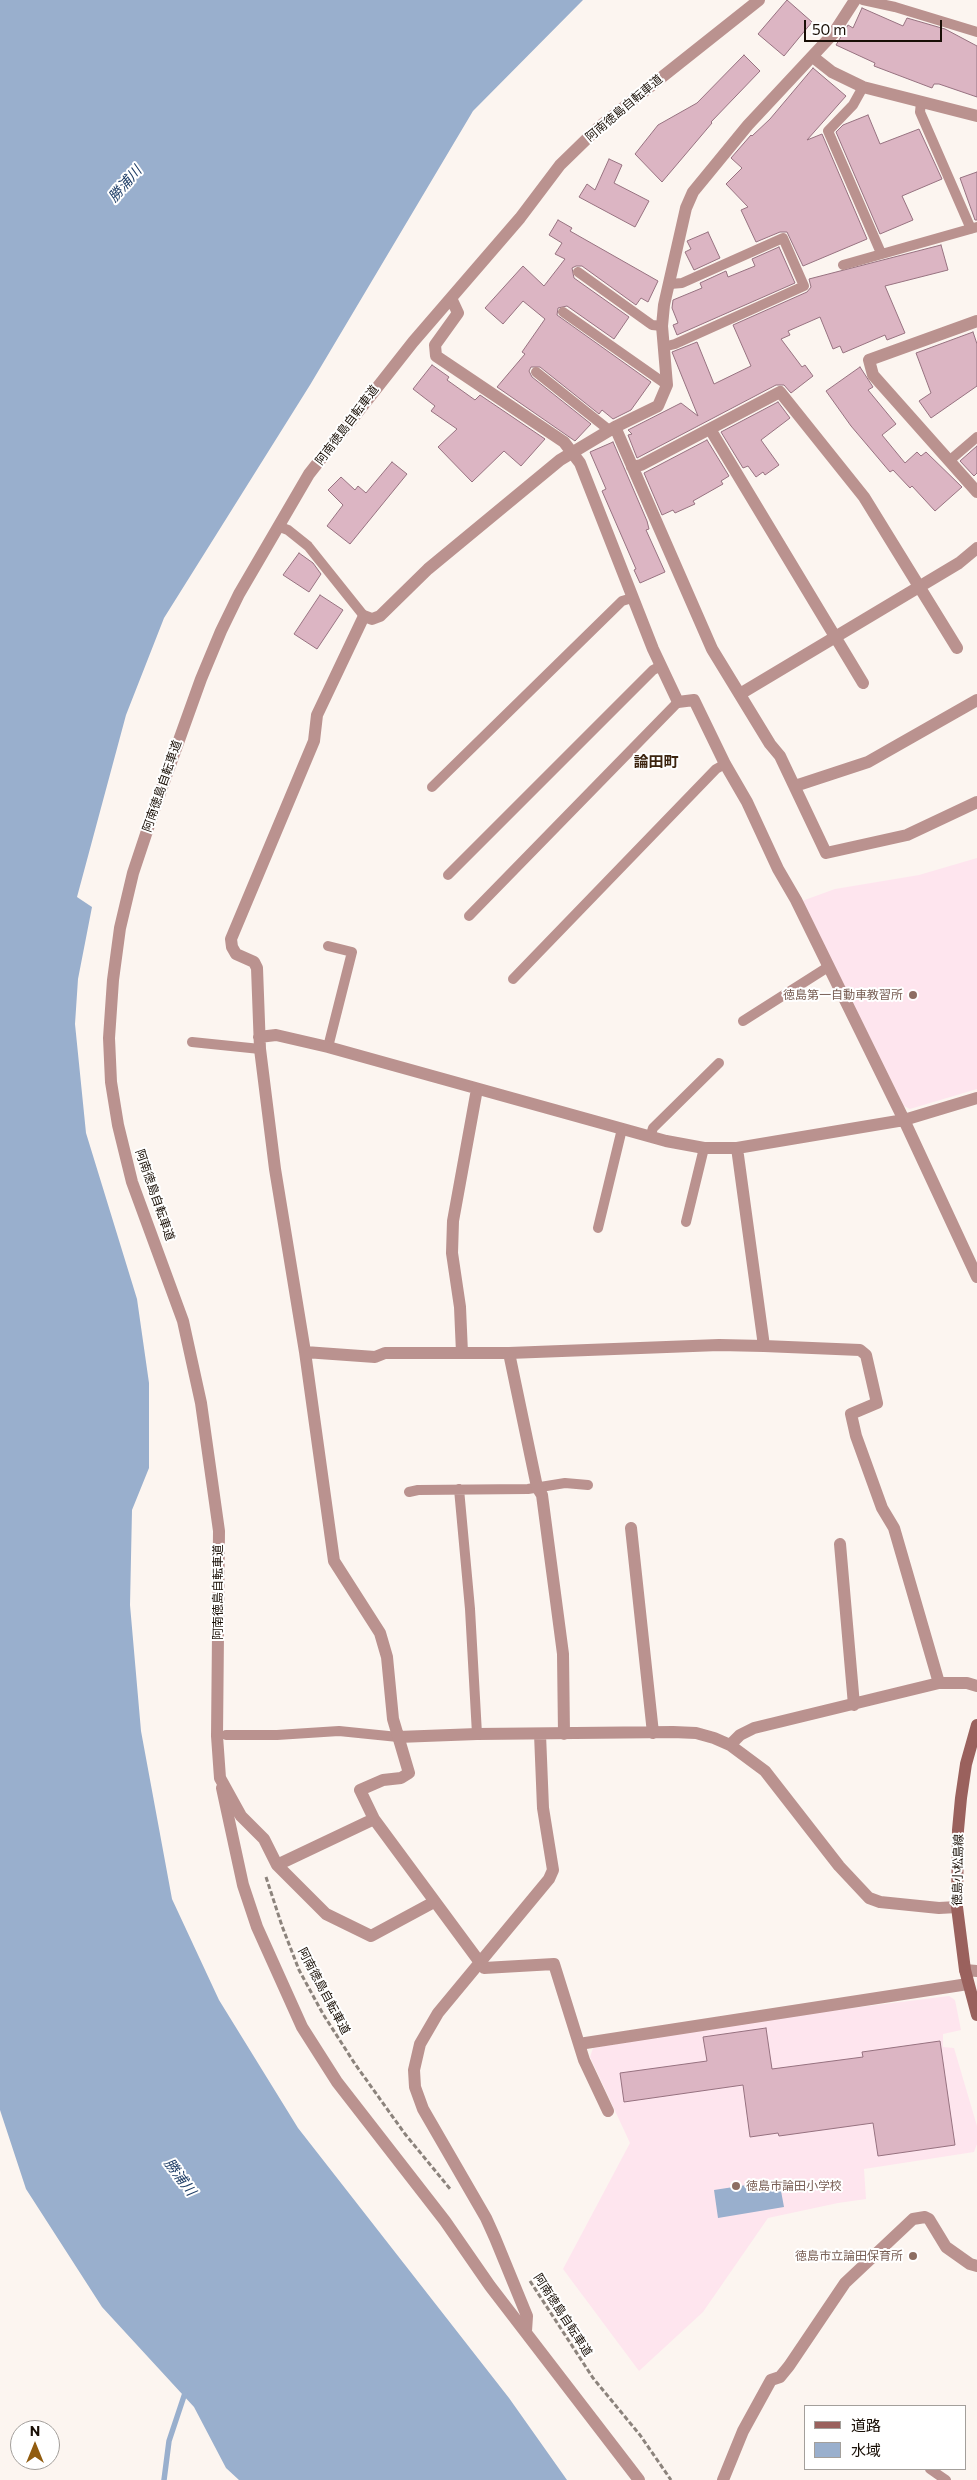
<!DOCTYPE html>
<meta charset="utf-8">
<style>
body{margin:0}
#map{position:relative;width:977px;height:2480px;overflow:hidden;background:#fcf5f0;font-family:Commissioner,"Noto Sans JP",sans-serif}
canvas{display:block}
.legend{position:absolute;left:804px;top:2405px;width:162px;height:65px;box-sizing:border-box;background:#fff;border:1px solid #a39f9b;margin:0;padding:6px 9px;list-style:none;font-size:15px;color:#190f06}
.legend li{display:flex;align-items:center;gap:10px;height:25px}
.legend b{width:25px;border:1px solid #a39f9b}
.north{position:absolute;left:10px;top:2420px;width:50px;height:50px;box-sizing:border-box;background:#fff;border:1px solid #a39f9b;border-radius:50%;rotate:0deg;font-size:14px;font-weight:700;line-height:20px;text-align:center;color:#190f06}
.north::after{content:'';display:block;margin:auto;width:18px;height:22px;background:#915c10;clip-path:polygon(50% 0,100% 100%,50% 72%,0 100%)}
.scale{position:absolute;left:804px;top:20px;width:138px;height:22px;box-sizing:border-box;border:2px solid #190f06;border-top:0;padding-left:6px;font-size:15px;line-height:18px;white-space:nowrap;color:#190f06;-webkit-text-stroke:4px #fff;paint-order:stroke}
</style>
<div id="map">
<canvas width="977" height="2480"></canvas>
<ul class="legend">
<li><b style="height:6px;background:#9a615d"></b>道路</li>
<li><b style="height:14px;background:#99afcd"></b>水域</li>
</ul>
<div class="north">N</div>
<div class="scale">50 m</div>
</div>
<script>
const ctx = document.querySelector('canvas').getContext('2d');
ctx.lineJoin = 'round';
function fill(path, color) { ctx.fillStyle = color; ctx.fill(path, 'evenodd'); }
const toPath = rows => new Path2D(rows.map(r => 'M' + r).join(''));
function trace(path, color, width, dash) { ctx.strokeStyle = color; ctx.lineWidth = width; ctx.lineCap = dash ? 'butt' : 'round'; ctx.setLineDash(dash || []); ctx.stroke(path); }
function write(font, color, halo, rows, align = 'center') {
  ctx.font = font + ' Commissioner,"Noto Sans JP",sans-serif'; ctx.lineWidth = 4; ctx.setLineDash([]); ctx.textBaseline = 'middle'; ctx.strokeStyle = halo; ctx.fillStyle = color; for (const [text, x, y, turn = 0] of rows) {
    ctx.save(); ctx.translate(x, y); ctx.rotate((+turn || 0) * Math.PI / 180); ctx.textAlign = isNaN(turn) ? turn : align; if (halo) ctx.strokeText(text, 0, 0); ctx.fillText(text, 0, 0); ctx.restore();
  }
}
const education = toPath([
 [977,858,977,1089,910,1109,904,1106,802,901,835,889,919,875],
 [949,1996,955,2000,961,2030,943,2034,943,2047,954,2048,977,2126,977,2144,974,2152,864,2169,866,2199,838,2203,768,2218,703,2312,639,2371,563,2269,630,2143,590,2057,593,2048,772,2018]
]);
const water = toPath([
 [0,0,583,0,473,111,310,385,164,618,126,715,77,897,92,907,78,979,75,1024,86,1133,137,1299,149,1383,149,1468,132,1510,130,1605,141,1731,172,1899,219,2000,298,2128,509,2398,567,2480,239,2480,226,2468,194,2407,102,2307,26,2189,0,2110],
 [779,2180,784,2207,718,2218,714,2190]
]);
const stream = toPath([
 [164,2480,169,2441,186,2390]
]);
const building = toPath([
 [787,0,812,22,784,56,758,34,787,0],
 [862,8,903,26,907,18,945,29,977,46,977,97,939,84,934,84,932,88,874,66,875,63,836,45,848,25,853,28,862,8],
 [744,55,760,71,711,122,712,123,662,182,635,154,658,125,697,103,744,55],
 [813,68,846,96,807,140,822,134,867,239,803,266,787,232,780,232,756,242,741,210,748,207,726,184,742,168,731,158,751,135,752,136,770,119,813,68],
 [868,115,880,144,919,129,942,179,902,196,913,220,880,234,836,132,843,125,868,115],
 [609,159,622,165,614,183,649,201,635,227,579,197,587,184,595,190,609,159],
 [977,172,977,220,975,220,960,178,977,172],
 [558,220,572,228,570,231,658,281,648,302,641,298,636,305,582,266,576,266,572,268,574,278,629,317,614,339,567,306,558,308,557,315,651,382,631,410,613,419,602,410,599,414,540,367,531,367,529,371,532,377,591,424,575,441,497,387,525,354,522,352,545,319,523,301,503,324,485,308,523,266,544,286,565,259,555,254,562,243,549,235,558,220],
 [708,232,720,258,694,270,685,252,691,249,687,241,708,232],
 [941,245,948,270,885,286,905,333,887,340,885,335,843,353,840,346,833,349,820,317,788,331,790,335,781,339,802,367,805,365,813,376,791,393,784,385,776,385,637,458,628,435,632,434,628,430,681,403,698,416,672,352,697,342,714,384,751,366,733,325,807,292,811,287,809,279,941,245],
 [779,247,795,283,677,335,673,325,678,323,672,308,673,300,702,288,700,283,726,271,728,277,755,266,752,259,779,247],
 [973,332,977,344,977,386,931,418,919,401,931,393,916,353,973,332],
 [432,365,449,377,447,380,475,400,480,395,545,439,521,466,504,451,472,482,438,447,457,429,431,411,435,406,413,389,432,365],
 [860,367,873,387,868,390,896,424,882,435,905,463,917,452,921,456,926,452,962,487,935,511,912,486,910,488,893,470,890,472,851,426,826,391,860,367],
 [778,402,790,418,761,440,779,465,765,475,763,472,756,477,748,466,743,468,721,432,778,402],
 [707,440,729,476,721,481,723,484,693,501,695,504,675,513,673,510,662,515,644,473,707,440],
 [613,442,647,521,649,529,646,530,665,572,640,583,634,570,636,569,602,491,606,489,590,452,613,442],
 [977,446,977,473,974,476,960,461,977,446],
 [392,462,407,474,350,544,327,526,343,505,328,490,341,477,355,490,358,486,366,493,392,462],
 [299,553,313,563,321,574,309,592,283,575,299,553],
 [320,595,343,610,317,649,294,634,320,595],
 [766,2028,772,2069,863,2057,862,2052,940,2041,955,2145,878,2156,873,2123,779,2136,778,2133,750,2137,743,2085,624,2102,620,2073,707,2061,703,2037,766,2028]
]);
const path = toPath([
 [266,1877,282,1926,299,1970,323,2014,355,2064,405,2134,451,2190],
 [530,2281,593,2378,640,2435,671,2480]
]);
const lane = toPath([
 [863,0,895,7,977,32],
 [863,87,853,105,828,131,881,253],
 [921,102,920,112,971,229],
 [843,265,977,227],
 [578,272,652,325,662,326],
 [563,312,667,385],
 [663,347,675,344,804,286,783,238,682,283,670,284],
 [536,372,609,430],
 [949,461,977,437],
 [280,527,288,530,308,546,364,616],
 [432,787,622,601,632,598],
 [448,875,653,670,661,666],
 [469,916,678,702],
 [513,979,716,769,725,764],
 [743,1021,828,967],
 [192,1042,260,1049],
 [328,1047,352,952,328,946],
 [650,1137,653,1128,719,1063],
 [686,1222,704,1148],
 [598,1228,622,1129],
 [459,1489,470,1609,477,1734],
 [409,1492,418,1490,528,1489,565,1483,588,1485],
 [226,1735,277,1735,339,1731,398,1737],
 [930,2469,946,2480]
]);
const street = toPath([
 [813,57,832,72,863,87,977,116],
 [451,298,458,313,435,345,436,356,564,442,580,463,653,649,678,702,694,700,725,764,747,802,778,869,796,900,904,1120,977,1277],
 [977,321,869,360,873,375,977,492],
 [615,427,712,649,770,744,780,756,826,853,907,835,977,802],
 [710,429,863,683],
 [632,467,641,465,780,392,864,497,957,648],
 [740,694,959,563,977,548],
 [795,786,868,762,977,700],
 [259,1037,276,1035,328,1047,666,1141,704,1148,737,1148],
 [305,1352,334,1561,380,1633,387,1657,393,1719,409,1773,401,1778,383,1780,360,1790,374,1819,484,1968,554,1964,584,2060,608,2111],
 [462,1353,460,1307,452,1253,453,1221,477,1089],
 [509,1353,719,1345,764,1346],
 [631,1528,653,1733],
 [840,1544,854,1705],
 [939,1683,894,1528,882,1508,856,1436,851,1414,877,1403,866,1355,860,1350,764,1346,737,1148,904,1120,977,1098],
 [564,1734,563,1654,542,1495,537,1487,509,1353,385,1353,375,1357,305,1352,275,1169,260,1049,257,968,254,962,236,954,232,947,231,939,314,741,317,715,364,616,372,619,380,616,428,569,560,460,615,427,658,406,667,385,662,326,664,305,686,208,693,192,748,125,833,34,855,0],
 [398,1737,477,1734,673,1732,696,1733,714,1738,730,1745,765,1771,839,1866,869,1898,880,1902,939,1908,957,1907],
 [730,1745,740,1735,754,1728,939,1683,967,1683,977,1686],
 [222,1788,243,1885,257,1927,302,2027,337,2082,445,2221,490,2286,639,2480],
 [277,1865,374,1819],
 [434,1902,371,1936,326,1914,277,1865,264,1839,241,1816,220,1778,217,1736,219,1531,201,1403,183,1321,132,1182,118,1125,111,1082,109,1038,113,980,120,928,133,873,155,807,201,679,221,631,239,594,309,474,413,342,520,218,560,165,599,127,759,0],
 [965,1970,977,1971],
 [579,2044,968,1984],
 [526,2331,527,2316,495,2238,486,2218,423,2109,415,2087,414,2070,420,2044,438,2013,549,1879,553,1870,543,1808,540,1734],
 [723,2480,743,2431,771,2380,780,2377,789,2366,845,2283,913,2219,925,2217,929,2219,946,2247,970,2264,977,2266]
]);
const secondary = toPath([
 [977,1725,966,1764,961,1798,958,1830,957,1907,965,1970,977,2015]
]);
const markers = [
 [913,995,5,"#8d6e63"],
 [736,2186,5,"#8d6e63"],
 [913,2256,5,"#8d6e63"]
];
const streetNames = [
 ["阿南徳島自転車道",624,108,-40],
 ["阿南徳島自転車道",347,425,-53],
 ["阿南徳島自転車道",162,786,-71],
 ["阿南徳島自転車道",155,1195,71],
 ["阿南徳島自転車道",218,1592,-90],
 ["徳島小松島線",958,1870,-89],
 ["阿南徳島自転車道",324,1991,62],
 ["阿南徳島自転車道",563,2315,57]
];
const educationNames = [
 ["徳島第一自動車教習所",903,995],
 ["徳島市論田小学校",746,2186,"left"],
 ["徳島市立論田保育所",903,2256]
];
const waterNames = [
 ["勝浦川",125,184,-49],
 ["勝浦川",180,2177,53]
];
const quarterNames = [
 ["論田町",656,762]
];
fill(education, '#fee5ee');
fill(water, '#99afcd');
trace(stream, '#99afcd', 5.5);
fill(building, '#dcb5c3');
trace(building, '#977280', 1);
trace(path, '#8c837c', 3, [5, 2.5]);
trace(lane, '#ba928f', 10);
trace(street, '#ba928f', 12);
trace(secondary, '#9a615d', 12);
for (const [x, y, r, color] of markers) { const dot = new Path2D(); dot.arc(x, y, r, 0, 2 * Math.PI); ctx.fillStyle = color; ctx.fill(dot); trace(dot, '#fff', 2); }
write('12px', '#190f06', '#fff', streetNames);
write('12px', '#785e54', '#fff', educationNames, 'right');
write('italic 14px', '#1e3d66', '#fff', waterNames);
write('bold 15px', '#3c240f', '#fff', quarterNames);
</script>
